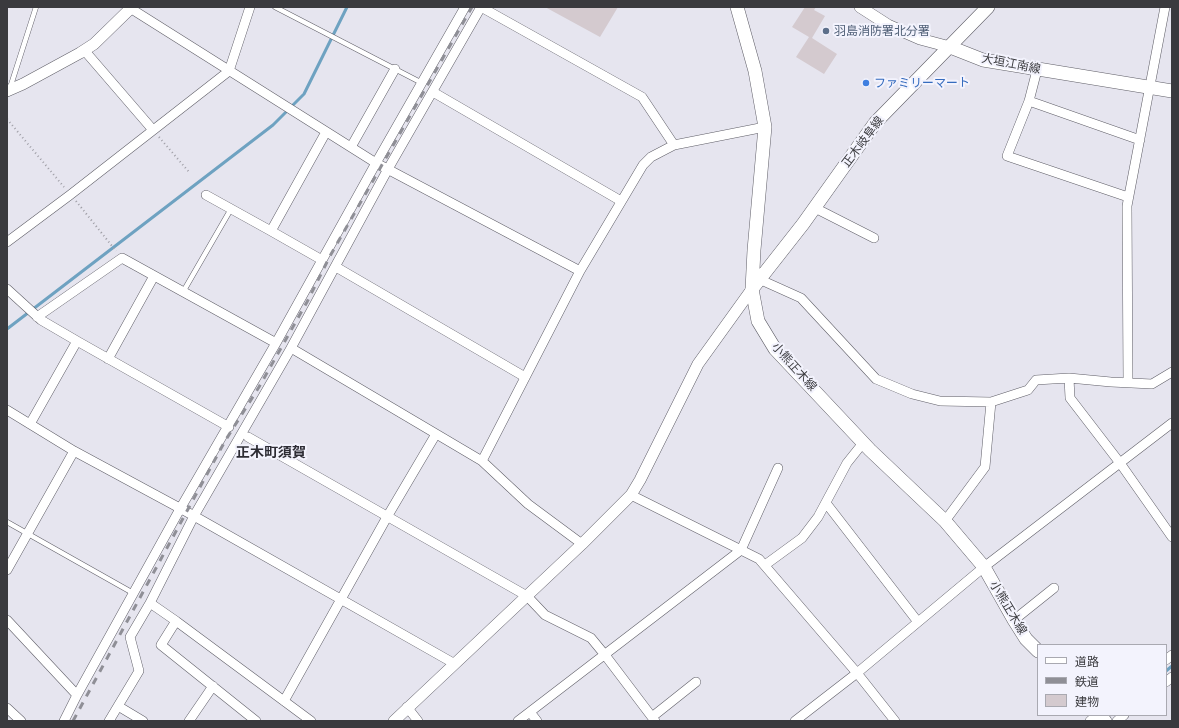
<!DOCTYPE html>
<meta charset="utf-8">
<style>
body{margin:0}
#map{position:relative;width:1179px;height:728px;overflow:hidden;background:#e6e5ef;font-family:Cabin,"Noto Sans JP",sans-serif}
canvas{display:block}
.frame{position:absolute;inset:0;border:8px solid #3a3a3e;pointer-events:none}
.legend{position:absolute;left:1037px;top:644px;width:130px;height:72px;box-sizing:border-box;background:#f3f3fd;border:1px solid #a9a9b1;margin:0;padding:5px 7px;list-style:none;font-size:12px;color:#3a3a3e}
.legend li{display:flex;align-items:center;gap:8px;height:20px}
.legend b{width:20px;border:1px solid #a9a9b1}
</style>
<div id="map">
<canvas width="1179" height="728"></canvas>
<div class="frame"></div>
<ul class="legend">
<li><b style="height:5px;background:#fff"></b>道路</li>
<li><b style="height:5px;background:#8f8f96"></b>鉄道</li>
<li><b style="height:11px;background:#d4cacf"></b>建物</li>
</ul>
</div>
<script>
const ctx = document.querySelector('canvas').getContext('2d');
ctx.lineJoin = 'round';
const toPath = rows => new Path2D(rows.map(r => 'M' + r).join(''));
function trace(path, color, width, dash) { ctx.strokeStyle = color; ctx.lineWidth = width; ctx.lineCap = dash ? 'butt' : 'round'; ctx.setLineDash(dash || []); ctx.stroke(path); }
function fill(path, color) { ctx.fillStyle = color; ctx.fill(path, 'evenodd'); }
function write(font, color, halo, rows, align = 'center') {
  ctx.font = font + ' Cabin,"Noto Sans JP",sans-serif'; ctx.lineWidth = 4; ctx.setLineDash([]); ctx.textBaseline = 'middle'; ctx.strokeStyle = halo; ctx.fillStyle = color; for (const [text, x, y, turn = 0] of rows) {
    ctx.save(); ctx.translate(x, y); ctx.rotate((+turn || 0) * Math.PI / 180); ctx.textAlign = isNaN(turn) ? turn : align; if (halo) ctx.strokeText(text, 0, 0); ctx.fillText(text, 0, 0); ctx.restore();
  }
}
const stream = toPath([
 [7,329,273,125,304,94,347,7],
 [1166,671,1172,666]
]);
const building = toPath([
 [545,7,618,7,600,37],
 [805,7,816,7,814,10,825,16,812,38,837,54,824,74,796,57,809,37,792,27]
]);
const path = toPath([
 [7,119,64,187],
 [159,137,189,172],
 [76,201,116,251]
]);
const service = toPath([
 [275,7,422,83],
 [10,88,36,7],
 [183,292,231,209],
 [7,522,133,593]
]);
const minor = toPath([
 [481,7,642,97,674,145],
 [130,8,376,163,580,271],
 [84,50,153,130],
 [1037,70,1029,101,1007,156,1128,197],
 [433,92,621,201],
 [1029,101,1140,140],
 [351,147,395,69],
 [206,195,271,231],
 [815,208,874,238],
 [7,242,70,195,229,71,250,7],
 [322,260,271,231,326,132],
 [336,267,525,377],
 [761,280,801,298,876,379,912,394,940,401,991,402,1028,390,1036,380,1069,378,1111,382,1152,384,1172,372],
 [7,289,41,320,77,341],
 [37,317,122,258,276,343,376,163,465,7],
 [291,348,388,169,481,7],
 [108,359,154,276],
 [1069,378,1070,398,1120,463,1172,537],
 [1128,383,1127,206,1165,7],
 [7,410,74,451,187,512,455,664],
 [30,424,77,341,229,427],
 [248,437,527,596,545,615,591,638,605,655,655,721],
 [482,461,580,271,643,165,651,157,674,145,765,127],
 [631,495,759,559,857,673,895,721],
 [826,503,918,622],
 [945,521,985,467,991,402],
 [765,565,802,538,818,517,847,463,863,443],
 [7,570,74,451],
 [150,603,194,516,291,348,482,461,528,504,582,544],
 [7,620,77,695,180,509,276,343],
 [1014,620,1054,588],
 [176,621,311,721],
 [1166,660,1172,655],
 [1166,682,1172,677],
 [284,701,387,517,436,434],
 [407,707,418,721],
 [7,708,21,721],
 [530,712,537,721],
 [652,717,696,682],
 [64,721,77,695],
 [109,721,118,706],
 [143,721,118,706,139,671,130,637,150,603,176,621,161,645,256,721],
 [189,721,213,686],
 [518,721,741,550,778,468],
 [795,721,857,673,984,567,1172,423],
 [1090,721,1097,715],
 [1117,721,1124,715]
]);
const tertiary = toPath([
 [860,7,888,25,920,39,950,47],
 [7,91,23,84,80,53,94,44,132,7],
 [394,721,582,544,631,495,640,480,698,364,752,289]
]);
const secondary = toPath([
 [737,7,755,71,765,127,754,250,752,289,758,321,775,349,870,450,945,521,984,567,1014,620,1026,639,1038,651],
 [950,47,983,60,1172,91],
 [752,289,803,224,875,123,988,7],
 [1099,715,1105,721]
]);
const rail = toPath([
 [73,721,225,441,259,387,307,302,330,256,472,7]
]);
const markers = [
 [826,31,4,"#5c6f8a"],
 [866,83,4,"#3f7fe0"]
];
const serviceNames = [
 ["羽島消防署北分署",834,31]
];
const streetNames = [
 ["大垣江南線",1011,64,11],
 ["正木岐阜線",863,142,-53],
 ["小熊正木線",794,367,48],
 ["小熊正木線",1008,608,59]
];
const shopNames = [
 ["ファミリーマート",874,83]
];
const quarterNames = [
 ["正木町須賀",271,453]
];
trace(stream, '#6ea2c1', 3);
fill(building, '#d4cacf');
trace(service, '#5f5e67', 5.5);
trace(minor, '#5f5e67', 10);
trace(tertiary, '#5f5e67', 12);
trace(secondary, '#5f5e67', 14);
trace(path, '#9f9ea6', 2, [1, 3]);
trace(service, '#fff', 4.5);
trace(minor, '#fff', 9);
trace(tertiary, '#fff', 11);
trace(secondary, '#fff', 13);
trace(rail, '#8f8f96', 3, [7, 7]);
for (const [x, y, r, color] of markers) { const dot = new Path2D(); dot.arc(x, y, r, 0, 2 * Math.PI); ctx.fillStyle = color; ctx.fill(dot); trace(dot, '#f3f3fd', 1.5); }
write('12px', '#4e5e75', '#f3f3fd', serviceNames, 'left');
write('12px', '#3a3a3e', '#f3f3fd', streetNames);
write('12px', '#366cbe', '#f3f3fd', shopNames, 'left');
write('bold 14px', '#2d2c34', '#f3f3fd', quarterNames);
</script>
